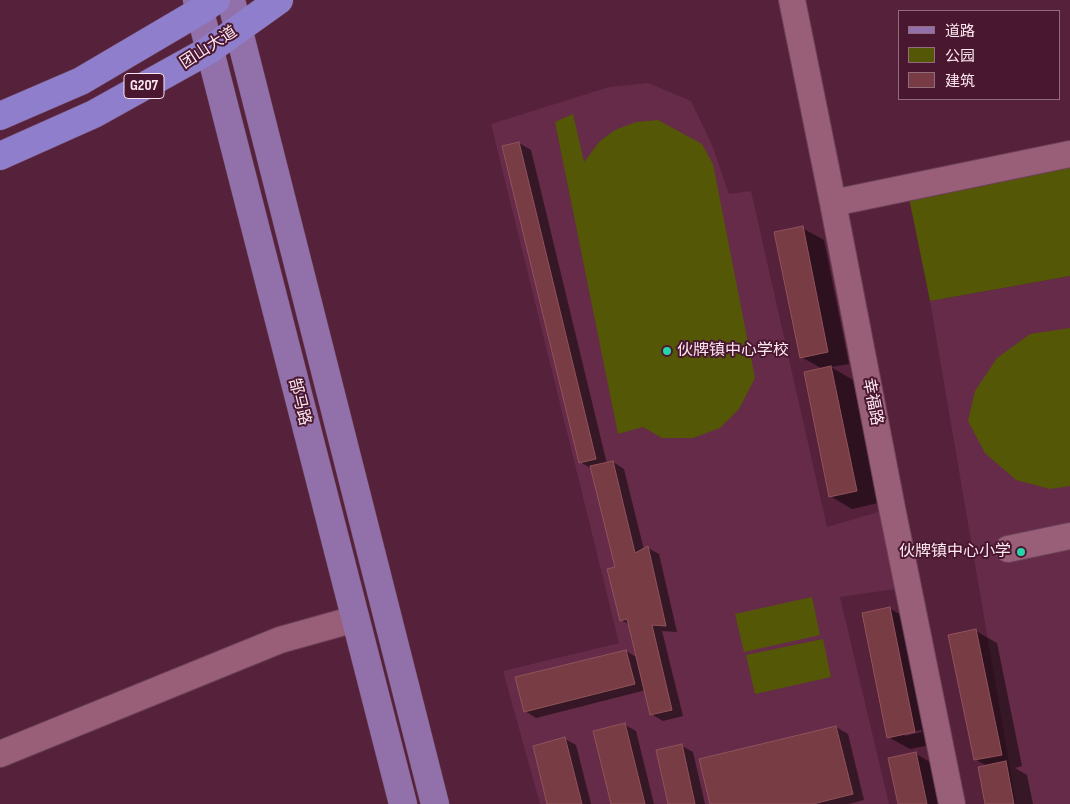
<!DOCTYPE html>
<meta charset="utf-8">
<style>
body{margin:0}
#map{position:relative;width:1070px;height:804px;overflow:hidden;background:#56213b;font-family:"Sofia Sans Condensed","Noto Sans SC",sans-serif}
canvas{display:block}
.legend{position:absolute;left:898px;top:10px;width:162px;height:90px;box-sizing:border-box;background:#4a1731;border:1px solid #926b7d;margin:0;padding:6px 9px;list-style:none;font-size:15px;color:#fde8f0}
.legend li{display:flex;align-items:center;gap:10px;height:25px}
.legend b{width:25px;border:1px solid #926b7d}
</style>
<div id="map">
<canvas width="1070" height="804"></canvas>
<ul class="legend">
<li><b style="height:6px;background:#9271aa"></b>道路</li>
<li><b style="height:14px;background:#545705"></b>公园</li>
<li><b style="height:14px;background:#783c44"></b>建筑</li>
</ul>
</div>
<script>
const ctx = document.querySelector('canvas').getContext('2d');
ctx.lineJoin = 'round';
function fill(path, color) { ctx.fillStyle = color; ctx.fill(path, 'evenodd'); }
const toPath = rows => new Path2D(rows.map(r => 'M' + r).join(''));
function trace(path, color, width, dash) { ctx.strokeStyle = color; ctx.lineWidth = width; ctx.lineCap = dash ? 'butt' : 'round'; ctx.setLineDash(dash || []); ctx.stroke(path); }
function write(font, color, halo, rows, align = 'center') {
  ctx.font = font + ' "Sofia Sans Condensed","Noto Sans SC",sans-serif'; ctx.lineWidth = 4; ctx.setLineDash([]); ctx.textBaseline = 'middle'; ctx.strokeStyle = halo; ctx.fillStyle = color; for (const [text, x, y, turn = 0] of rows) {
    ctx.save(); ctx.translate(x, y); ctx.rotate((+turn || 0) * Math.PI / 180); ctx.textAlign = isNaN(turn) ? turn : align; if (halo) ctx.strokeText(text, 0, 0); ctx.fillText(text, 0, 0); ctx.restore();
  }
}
const built = toPath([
 [648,83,691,101,712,145,729,194,751,191,827,527,892,508,909,587,840,597,889,804,540,804,503,671,619,643,491,124,609,87],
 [1070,276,1070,804,1016,804,930,301]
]);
const green = toPath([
 [573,114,584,162,600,141,615,130,636,122,658,120,702,144,713,164,755,378,739,409,720,428,693,438,662,438,643,427,618,434,555,122],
 [1070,154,1070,276,930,301,907,188],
 [1070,328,1070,486,1050,489,1016,480,985,453,968,421,975,391,997,358,1030,334],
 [812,597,820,635,744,652,735,614],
 [823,639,831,677,755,694,746,655]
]);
const shadow = toPath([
 [519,143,531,150,607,464,613,462,624,469,644,550,648,548,659,554,677,632,662,631,683,716,663,721,651,714,646,690,536,718,525,711,626,651,638,658,630,625,621,620,616,568,592,469,580,462],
 [802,228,824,240,849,364,831,367,853,380,878,503,852,509,830,496,823,369,801,357],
 [889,608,911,621,936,744,910,749,888,737],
 [921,730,922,732,905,736,905,733],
 [976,631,997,643,1022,766,1015,768,1027,775,1033,804,987,804,987,766,975,759],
 [625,725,636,731,654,804,612,804],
 [836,727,848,734,864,800,849,804,711,804,701,760],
 [565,739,576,745,591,804,549,804],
 [682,746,693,752,705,804,670,804],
 [916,754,937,766,945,804,899,804]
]);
const building = toPath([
 [519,142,596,459,579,463,502,146,519,142],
 [803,226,828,352,800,358,774,232,803,226],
 [831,366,857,491,829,497,804,372,831,366],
 [613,461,635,553,648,546,666,626,652,625,672,710,650,715,627,619,620,621,607,569,615,567,590,466,613,461],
 [890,607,915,732,887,738,862,613,890,607],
 [976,629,1002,755,974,760,948,635,976,629],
 [626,650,635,684,524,712,515,677,626,650],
 [625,723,645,804,611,804,593,731,625,723],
 [836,726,853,794,813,804,710,804,699,759,836,726],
 [565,737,582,804,547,804,533,746,565,737],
 [682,744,695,804,668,804,656,750,682,744],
 [916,752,927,804,898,804,888,758,916,752],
 [1006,761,1014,804,985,804,978,767,1006,761]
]);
const minor = toPath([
 [792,0,833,203,892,508,952,804],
 [833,203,1070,154],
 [1008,549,1070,536],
 [0,754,280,640,355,619]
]);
const major = toPath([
 [197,0,403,804],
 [231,0,435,804]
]);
const highway = toPath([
 [0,116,81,81,200,11,216,0],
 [0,156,94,114,209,50,279,0]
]);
const markers = [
 [667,351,5,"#27d5ad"],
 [1021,552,5,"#27d5ad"]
];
const shields = [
 [144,86,40]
];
const shieldNames = [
 ["G207",144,86]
];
const streetNames = [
 ["团山大道",209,48,-33],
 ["郜马路",299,402,76],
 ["幸福路",872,402,79]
];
const poiNames = [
 ["伙牌镇中心学校",677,351],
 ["伙牌镇中心小学",1011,552,"right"]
];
fill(built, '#652b48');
fill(green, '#545705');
fill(shadow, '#0007');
fill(building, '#783c44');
trace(building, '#91525b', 1);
trace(minor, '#6c4158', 28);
trace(major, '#6c4158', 29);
trace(highway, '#6c4158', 29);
trace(minor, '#995e78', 26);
trace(major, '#9271aa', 28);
trace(highway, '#8e7ecb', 28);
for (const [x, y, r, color] of markers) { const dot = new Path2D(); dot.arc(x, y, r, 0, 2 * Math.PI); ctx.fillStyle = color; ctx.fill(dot); trace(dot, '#4a1731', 2); }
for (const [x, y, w] of shields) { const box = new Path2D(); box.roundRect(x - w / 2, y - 12.5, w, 25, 4); ctx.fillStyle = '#4a1731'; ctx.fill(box); trace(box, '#fde8f0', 1); }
write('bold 15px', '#fde8f0', null, shieldNames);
write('16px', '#fde8f0', '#4a1731', streetNames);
write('16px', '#fde8f0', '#4a1731', poiNames, 'left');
</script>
